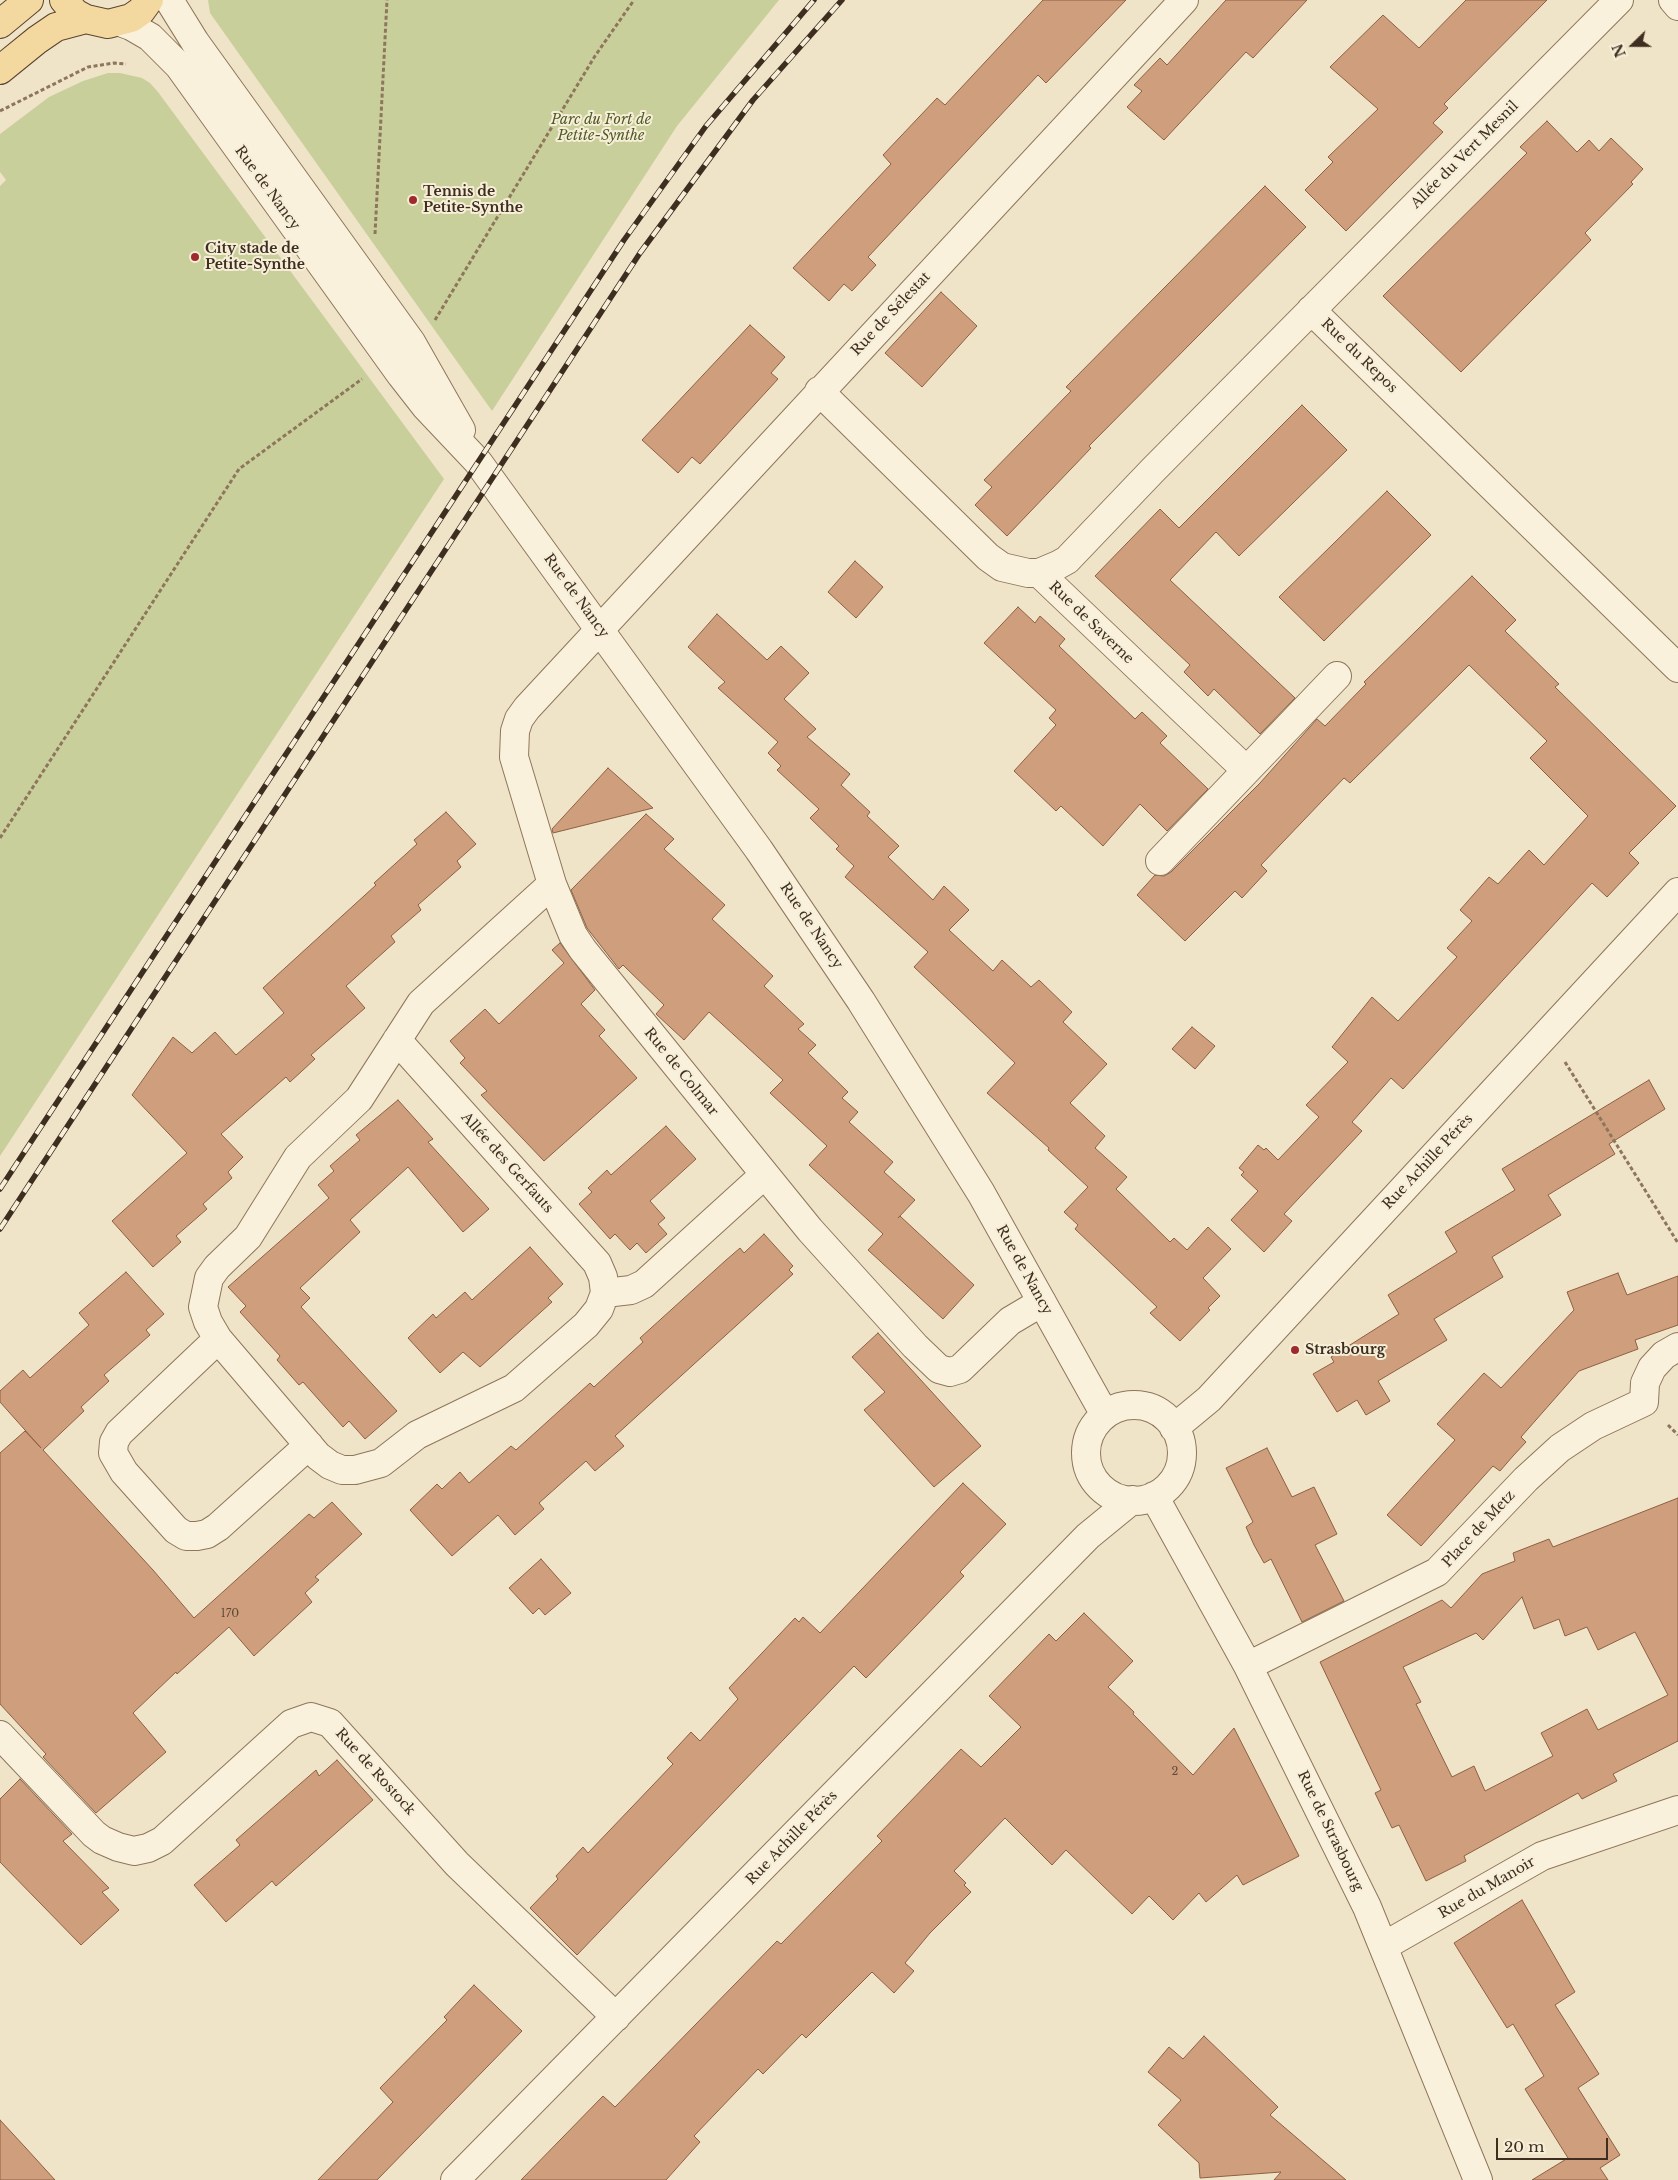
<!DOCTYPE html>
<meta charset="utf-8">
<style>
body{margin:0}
#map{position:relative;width:1678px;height:2180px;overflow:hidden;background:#f0e4c8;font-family:"Libre Baskerville",serif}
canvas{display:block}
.north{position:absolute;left:1608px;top:20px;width:50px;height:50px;-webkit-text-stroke:4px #f7eed8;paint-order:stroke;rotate:248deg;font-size:14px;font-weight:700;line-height:20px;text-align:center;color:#3d2e20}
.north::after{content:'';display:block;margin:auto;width:18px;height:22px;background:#3d2e20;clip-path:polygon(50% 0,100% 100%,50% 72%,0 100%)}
.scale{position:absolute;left:1496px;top:2138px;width:112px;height:22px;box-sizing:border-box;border:2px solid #3d2e20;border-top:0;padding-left:6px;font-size:15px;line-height:18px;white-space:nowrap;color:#3d2e20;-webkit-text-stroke:4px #f7eed8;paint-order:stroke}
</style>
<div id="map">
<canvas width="1678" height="2180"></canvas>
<div class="north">N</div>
<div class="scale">20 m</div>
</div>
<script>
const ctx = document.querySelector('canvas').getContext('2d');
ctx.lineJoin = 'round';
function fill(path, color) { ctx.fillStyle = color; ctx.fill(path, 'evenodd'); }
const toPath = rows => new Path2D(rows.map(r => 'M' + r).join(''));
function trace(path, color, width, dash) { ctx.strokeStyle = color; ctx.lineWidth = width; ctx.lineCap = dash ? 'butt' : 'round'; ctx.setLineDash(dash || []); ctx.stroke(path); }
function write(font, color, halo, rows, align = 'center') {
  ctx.font = font + ' "Libre Baskerville",serif'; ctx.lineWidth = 4; ctx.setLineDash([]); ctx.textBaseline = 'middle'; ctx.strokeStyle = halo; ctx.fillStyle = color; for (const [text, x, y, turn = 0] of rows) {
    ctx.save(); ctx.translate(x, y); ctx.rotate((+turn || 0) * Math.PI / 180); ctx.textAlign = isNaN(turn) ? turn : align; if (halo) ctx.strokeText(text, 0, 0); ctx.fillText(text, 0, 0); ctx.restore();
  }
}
const green = toPath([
 [208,0,779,0,677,126,492,411,210,13],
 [108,73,120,73,142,78,150,83,158,92,444,479,0,1156,0,186,6,180,0,172,0,134,49,97,83,81]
]);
const building = toPath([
 [1043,0,1126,0,1046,83,1038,75,868,257,876,265,852,291,844,284,829,301,793,268,891,164,883,155,937,98,945,105,1043,0],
 [1226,0,1307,0,1253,58,1246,52,1164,140,1127,107,1142,91,1134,85,1160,58,1167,65,1226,0],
 [1466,0,1547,0,1444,104,1448,108,1433,123,1443,132,1346,231,1305,190,1333,162,1328,157,1378,109,1330,67,1383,15,1419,48,1466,0],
 [1547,121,1577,152,1589,140,1599,151,1611,138,1643,169,1631,182,1633,184,1585,233,1591,240,1461,372,1383,296,1527,153,1520,147,1547,121],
 [1265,186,1306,227,1089,446,1091,448,1007,536,975,505,992,487,984,480,1071,391,1066,387,1265,186],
 [941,292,977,326,922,387,885,353,941,292],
 [750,325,785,357,771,373,778,379,700,464,692,457,678,473,642,440,750,325],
 [1302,405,1347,450,1239,556,1216,532,1170,580,1295,698,1260,734,1214,689,1208,696,1184,672,1190,665,1095,576,1160,509,1179,528,1302,405],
 [1387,491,1431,535,1324,641,1279,597,1387,491],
 [855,561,883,587,856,618,828,592,855,561],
 [1472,576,1516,620,1505,631,1559,684,1555,687,1676,806,1629,853,1639,863,1607,897,1592,883,1403,1089,1391,1078,1352,1122,1362,1131,1284,1214,1292,1221,1264,1252,1231,1220,1258,1191,1241,1175,1244,1172,1239,1168,1258,1145,1264,1150,1266,1148,1278,1160,1319,1117,1306,1105,1348,1062,1332,1047,1372,997,1398,1021,1457,957,1447,948,1472,921,1460,910,1489,877,1498,884,1529,850,1544,865,1588,816,1530,758,1547,741,1469,665,1350,783,1344,778,1261,865,1267,871,1242,898,1235,891,1185,941,1137,895,1155,875,1164,876,1171,872,1260,783,1317,719,1325,726,1366,684,1364,682,1472,576],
 [1018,607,1035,623,1040,616,1065,639,1059,646,1135,719,1142,712,1167,736,1160,743,1208,789,1167,831,1140,804,1103,846,1061,806,1056,811,1014,771,1056,725,1049,718,1056,710,984,643,1018,607],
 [717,614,767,660,781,646,809,673,784,699,816,729,807,737,850,774,841,785,870,812,867,816,899,846,888,857,933,900,944,886,969,910,949,930,993,971,1002,960,1031,987,1039,980,1072,1012,1063,1022,1107,1064,1070,1103,1105,1136,1095,1148,1127,1177,1116,1189,1170,1242,1174,1238,1187,1250,1208,1227,1231,1249,1203,1278,1220,1296,1208,1308,1210,1310,1180,1341,1150,1313,1157,1307,1075,1229,1078,1225,1064,1212,1088,1187,1048,1150,1049,1148,987,1093,1015,1063,914,967,928,952,845,877,854,866,836,849,839,846,810,818,819,809,777,770,781,766,768,753,778,742,718,688,725,682,688,647,717,614],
 [608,768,653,808,553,833,552,829,608,768],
 [446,812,476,844,457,861,461,867,418,905,421,910,391,936,395,942,346,986,365,1008,311,1055,315,1059,302,1071,290,1082,286,1077,221,1134,243,1157,228,1172,232,1178,203,1204,207,1209,176,1236,181,1242,153,1267,112,1221,187,1153,132,1095,173,1037,192,1053,215,1032,236,1055,284,1013,263,988,376,885,374,883,417,844,414,840,446,812],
 [646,814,674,839,664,849,725,905,712,919,773,976,764,986,804,1024,798,1029,816,1045,808,1053,848,1092,842,1098,858,1112,849,1122,893,1162,884,1172,915,1200,898,1218,900,1216,974,1285,943,1319,868,1250,883,1234,809,1165,827,1146,770,1093,783,1080,709,1012,684,1040,656,1014,664,1005,623,965,619,969,587,928,571,890,646,814],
 [560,943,595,990,581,1004,605,1030,599,1036,637,1078,544,1161,481,1095,487,1091,460,1063,465,1058,450,1041,485,1009,499,1024,564,963,552,950,560,943],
 [1192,1027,1215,1046,1195,1069,1172,1049,1192,1027],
 [1649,1080,1665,1109,1609,1144,1615,1154,1548,1195,1561,1215,1492,1257,1503,1277,1434,1319,1447,1340,1378,1381,1390,1401,1366,1415,1357,1400,1337,1412,1313,1374,1334,1362,1331,1357,1399,1314,1388,1295,1457,1252,1445,1232,1515,1190,1502,1169,1649,1080],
 [398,1100,433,1139,428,1142,489,1209,463,1232,408,1167,350,1220,360,1232,300,1288,310,1298,301,1307,397,1411,365,1439,349,1421,343,1427,303,1382,299,1385,277,1360,280,1356,240,1312,246,1306,228,1287,329,1198,318,1185,334,1171,330,1166,360,1140,356,1135,398,1100],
 [666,1126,696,1159,650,1201,665,1218,658,1224,667,1234,646,1253,637,1243,630,1250,615,1234,610,1239,579,1204,592,1192,588,1188,607,1170,611,1175,666,1126],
 [764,1234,793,1266,789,1270,793,1274,615,1436,624,1446,595,1471,586,1461,539,1503,544,1509,515,1535,498,1515,452,1556,410,1510,437,1484,442,1489,460,1472,469,1483,511,1446,516,1450,590,1383,594,1387,643,1342,640,1338,725,1261,740,1248,744,1253,764,1234],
 [530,1247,563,1284,548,1298,552,1302,480,1367,463,1352,440,1373,408,1338,433,1314,436,1318,465,1292,472,1300,530,1247],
 [126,1272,164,1314,146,1330,150,1335,104,1375,109,1381,81,1407,84,1411,43,1450,153,1570,194,1618,309,1514,314,1518,332,1502,362,1534,315,1577,319,1580,305,1593,312,1602,254,1656,229,1627,177,1674,176,1672,133,1713,166,1752,96,1813,43,1757,46,1754,0,1704,0,1453,25,1431,41,1448,0,1402,0,1391,23,1370,30,1378,89,1325,79,1313,126,1272],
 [1618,1273,1627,1295,1678,1276,1678,1325,1635,1340,1638,1349,1579,1371,1521,1437,1526,1442,1513,1456,1500,1471,1493,1466,1421,1546,1387,1515,1455,1440,1437,1424,1484,1373,1501,1388,1574,1310,1567,1292,1618,1273],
 [878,1333,981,1446,934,1487,864,1410,885,1392,852,1357,878,1333],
 [1267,1448,1292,1497,1314,1487,1337,1534,1315,1545,1344,1601,1302,1622,1271,1559,1264,1563,1254,1545,1246,1527,1253,1522,1226,1468,1267,1448],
 [963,1483,1006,1524,960,1572,964,1576,866,1678,854,1666,577,1955,530,1908,558,1879,556,1876,583,1847,588,1853,673,1764,667,1758,691,1732,700,1741,738,1699,729,1688,795,1618,799,1622,803,1617,820,1633,963,1483],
 [1678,1498,1678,1741,1613,1774,1617,1781,1582,1799,1578,1793,1464,1856,1466,1861,1426,1881,1399,1825,1392,1828,1375,1793,1381,1790,1320,1662,1442,1600,1451,1608,1482,1574,1515,1561,1513,1553,1549,1539,1553,1547,1678,1498],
 [1522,1597,1534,1629,1559,1619,1565,1636,1587,1627,1598,1650,1635,1632,1668,1695,1598,1730,1587,1709,1541,1733,1553,1756,1485,1791,1474,1766,1452,1777,1416,1704,1421,1702,1403,1667,1476,1633,1483,1640,1522,1597],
 [541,1559,571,1593,545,1615,539,1608,533,1614,509,1588,541,1559],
 [1084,1613,1133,1661,1108,1687,1134,1712,1133,1714,1193,1775,1234,1728,1299,1856,1243,1885,1237,1875,1206,1902,1199,1893,1173,1920,1149,1896,1132,1914,1066,1850,1052,1865,1005,1818,954,1871,966,1883,964,1885,971,1892,930,1933,905,1963,914,1971,894,1993,872,1972,806,2038,802,2034,763,2074,758,2069,694,2136,700,2142,666,2180,521,2180,603,2096,615,2107,777,1941,781,1944,882,1841,877,1836,961,1749,981,1767,1021,1727,989,1696,1049,1634,1056,1641,1084,1613],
 [337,1760,373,1800,276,1886,272,1881,226,1922,194,1885,240,1845,236,1840,316,1770,319,1776,337,1760],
 [20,1779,72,1834,63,1841,109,1888,102,1892,119,1910,81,1945,0,1862,0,1799,20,1779],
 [1522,1900,1575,1992,1555,2005,1599,2074,1578,2088,1620,2155,1600,2168,1608,2180,1532,2180,1568,2158,1525,2089,1544,2076,1513,2024,1507,2028,1454,1943,1522,1900],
 [474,1985,522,2031,377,2180,318,2180,393,2102,380,2088,447,2020,444,2017,474,1985],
 [1204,2036,1278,2107,1270,2115,1346,2180,1274,2180,1281,2172,1200,2178,1199,2163,1158,2125,1181,2100,1148,2072,1169,2047,1183,2059,1204,2036],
 [0,2120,25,2147,55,2180,0,2180,0,2120]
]);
const path = toPath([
 [0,111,88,67,114,63,126,64],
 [375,234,387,0],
 [435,320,595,56,634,0],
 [0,838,239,469,362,379],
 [1565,1062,1678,1243],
 [1668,1425,1678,1435]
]);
const minor = toPath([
 [169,0,195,42,411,342,461,430],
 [1673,0,1678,6],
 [120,22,131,26,150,37,179,66,401,375,426,407,478,462,759,850,861,1001,981,1193,1105,1415],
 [1311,310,1678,668],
 [819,391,988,557,1002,567,1028,573,1039,573,1058,565,1067,560,1153,470,1619,0],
 [1039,573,1246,770],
 [1160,861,1337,676],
 [397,1040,597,1263,603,1277,605,1293,599,1309,586,1325,514,1388,417,1435,381,1463,355,1470,342,1470,330,1465,318,1456,218,1339,208,1322,203,1307,209,1278,217,1267,248,1237,298,1157,359,1099,421,1003,552,884],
 [605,1293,631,1290,644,1284,764,1175],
 [1042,1302,1010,1321,960,1369,950,1372,939,1369,915,1346,810,1230,583,950,573,935,552,884,514,757,515,731,519,719,527,708,1184,0],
 [218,1339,119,1433,114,1442,113,1453,124,1472,176,1530,186,1536,197,1536,207,1534,218,1527,309,1445],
 '1086 1453a48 48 0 1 1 96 0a48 48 0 1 1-96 0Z',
 [1174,1428,1209,1399,1678,892],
 [1154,1496,1248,1666,1367,1907,1478,2180],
 [1248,1666,1437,1572,1526,1479,1560,1448,1593,1426,1644,1402,1645,1383,1652,1368,1664,1355,1678,1347],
 [0,1735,94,1834,102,1840,118,1847,134,1851,148,1848,162,1841,291,1724,311,1717,330,1723,457,1864,616,2017],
 [1384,1946,1542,1856,1678,1810],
 [455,2180,1088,1536,1132,1500]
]);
const major = toPath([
 [64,0,75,13,86,19,108,24,131,18,141,11,149,0],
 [0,24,29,0],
 [0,70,37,40,56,27,86,19]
]);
const rail = toPath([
 [0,1189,624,240,706,126,814,0],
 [0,1229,640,253,753,100,842,0]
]);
const markers = [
 [413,200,5,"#9e2a2b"],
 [195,257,5,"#9e2a2b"],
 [1295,1350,5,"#9e2a2b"]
];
const numberNames = [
 ["170",230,1614],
 ["2",1175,1772]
];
const parkNames = [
 ["Parc du Fort de",601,120],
 ["Petite-Synthe",601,136]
];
const streetNames = [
 ["Allée du Vert Mesnil",1465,155,-45],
 ["Rue de Nancy",267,188,54],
 ["Rue de Sélestat",891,314,-47],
 ["Rue du Repos",1359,356,44],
 ["Rue de Nancy",576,596,54],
 ["Rue de Saverne",1091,623,44],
 ["Rue de Nancy",811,926,56],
 ["Rue de Colmar",681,1072,51],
 ["Rue Achille Pérès",1428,1162,-47],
 ["Allée des Gerfauts",507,1163,48],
 ["Rue de Nancy",1024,1270,61],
 ["Place de Metz",1479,1529,-47],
 ["Rue de Rostock",375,1772,48],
 ["Rue de Strasbourg",1330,1831,64],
 ["Rue Achille Pérès",792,1838,-46],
 ["Rue du Manoir",1487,1888,-30]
];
const poiNames = [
 ["Tennis de",423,192],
 ["Petite-Synthe",423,208],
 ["City stade de",205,249],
 ["Petite-Synthe",205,265],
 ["Strasbourg",1305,1350]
];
fill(green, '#c9cf9b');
fill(building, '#cf9f7d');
trace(building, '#8d5f41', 1);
trace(minor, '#8d765c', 30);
trace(major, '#5b4430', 30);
trace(path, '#8d765c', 3, [4, 2.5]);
trace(minor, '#faf1dc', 28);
trace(major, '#f3d9a0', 28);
trace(rail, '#3d2e20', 5.5);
trace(rail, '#f7eed8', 4, [11]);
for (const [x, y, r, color] of markers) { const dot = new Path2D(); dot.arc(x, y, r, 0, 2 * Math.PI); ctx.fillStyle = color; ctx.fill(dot); trace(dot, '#f7eed8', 2); }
write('11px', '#624a37', null, numberNames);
write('italic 14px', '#4d5a26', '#f7eed8', parkNames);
write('14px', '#3d2e20', '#f7eed8', streetNames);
write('bold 14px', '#3d2e20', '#f7eed8', poiNames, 'left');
</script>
